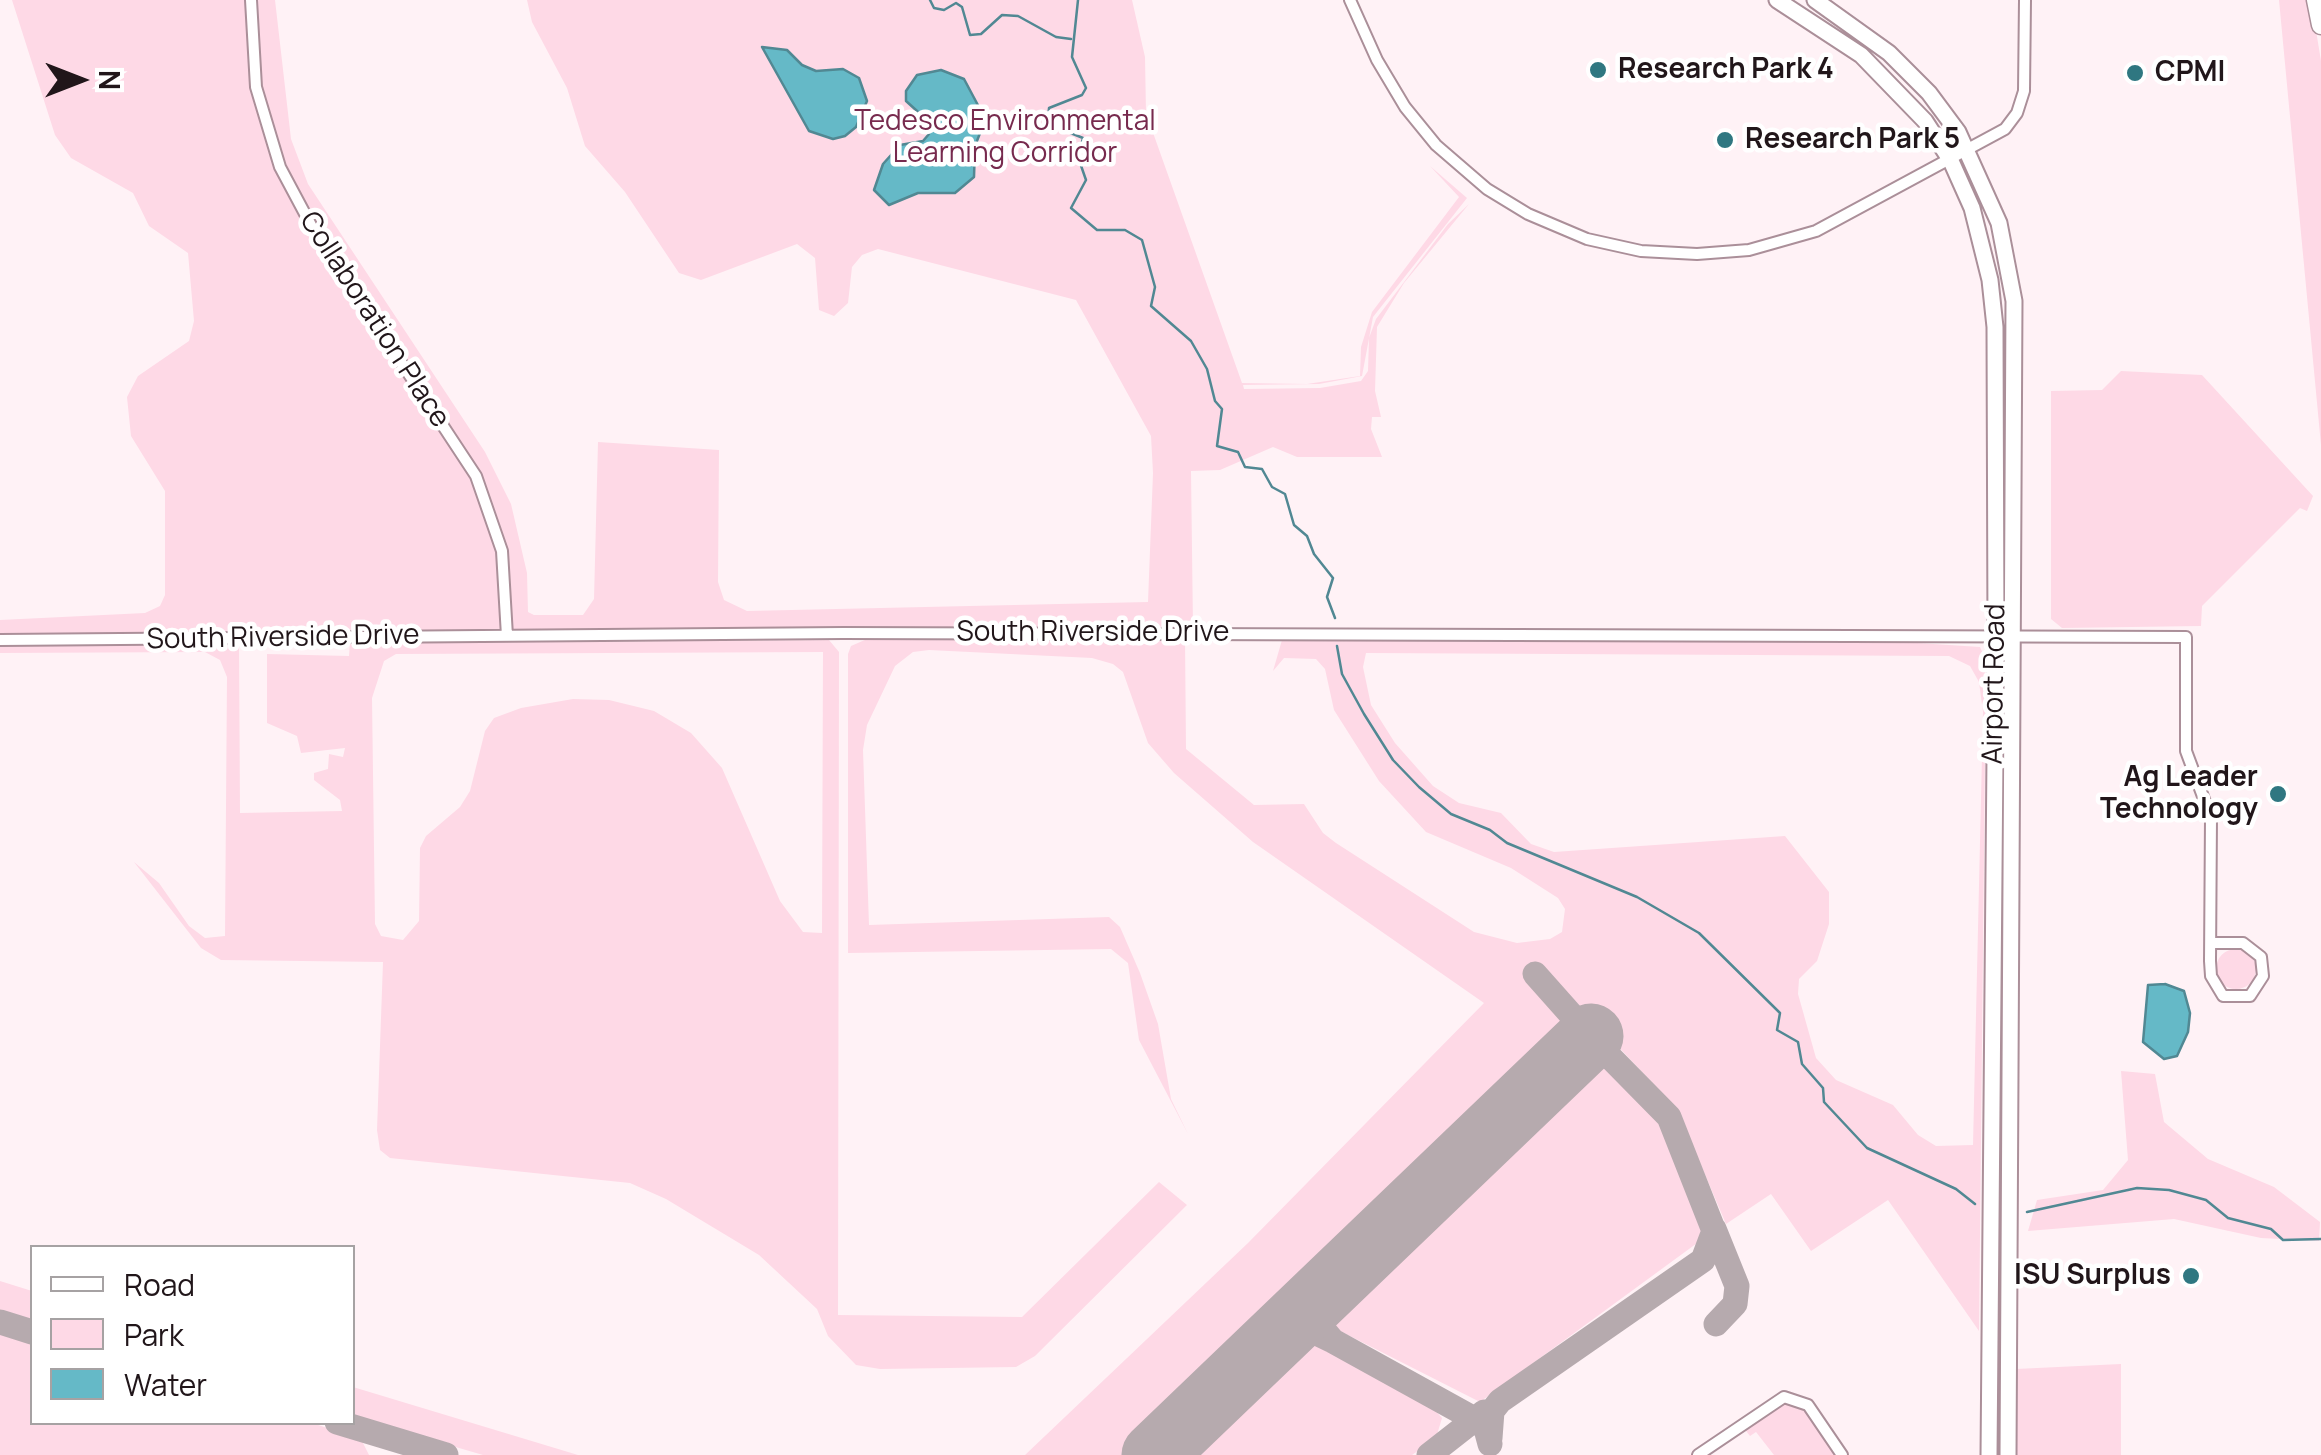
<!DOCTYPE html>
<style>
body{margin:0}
#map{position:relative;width:2321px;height:1455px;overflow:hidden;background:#fff2f6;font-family:Manrope,sans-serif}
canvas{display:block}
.legend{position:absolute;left:30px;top:1245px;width:325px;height:180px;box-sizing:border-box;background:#fff;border:2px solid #a6a2a3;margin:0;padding:12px 18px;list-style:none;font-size:30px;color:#21161a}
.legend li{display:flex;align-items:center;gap:20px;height:50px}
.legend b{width:50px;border:2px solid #a6a2a3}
.north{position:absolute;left:30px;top:30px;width:100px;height:100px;-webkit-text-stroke:8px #fff;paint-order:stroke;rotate:90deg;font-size:28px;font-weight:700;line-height:40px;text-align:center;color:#21161a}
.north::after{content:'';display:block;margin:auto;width:35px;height:45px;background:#21161a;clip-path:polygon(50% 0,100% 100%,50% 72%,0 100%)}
</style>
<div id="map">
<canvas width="2321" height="1455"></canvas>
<ul class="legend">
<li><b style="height:12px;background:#fff"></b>Road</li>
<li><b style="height:28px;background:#fed9e6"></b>Park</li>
<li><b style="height:28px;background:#65b9c7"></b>Water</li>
</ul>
<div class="north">N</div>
</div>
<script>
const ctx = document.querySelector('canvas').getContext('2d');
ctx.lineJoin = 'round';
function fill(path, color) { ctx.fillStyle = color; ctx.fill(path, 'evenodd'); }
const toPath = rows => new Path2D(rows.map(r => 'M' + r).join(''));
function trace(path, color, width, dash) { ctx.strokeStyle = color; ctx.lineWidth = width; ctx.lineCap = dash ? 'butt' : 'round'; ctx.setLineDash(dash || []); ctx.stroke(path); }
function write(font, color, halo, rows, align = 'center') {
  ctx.font = font + ' Manrope,sans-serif'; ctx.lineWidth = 9; ctx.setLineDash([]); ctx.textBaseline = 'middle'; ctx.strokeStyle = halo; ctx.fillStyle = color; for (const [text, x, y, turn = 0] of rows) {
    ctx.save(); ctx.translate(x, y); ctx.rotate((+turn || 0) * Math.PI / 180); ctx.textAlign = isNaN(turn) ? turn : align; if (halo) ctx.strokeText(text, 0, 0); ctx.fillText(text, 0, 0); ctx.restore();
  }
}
const green = toPath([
 [12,0,275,0,291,139,308,184,485,452,511,504,527,573,528,612,534,615,583,615,594,599,598,442,719,450,718,582,724,600,747,611,1148,602,1153,473,1151,436,1076,300,878,249,862,255,852,267,848,303,834,316,819,310,815,258,797,244,701,280,679,273,625,192,585,146,567,88,532,22,527,0,1132,0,1145,57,1146,113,1242,383,1307,384,1360,376,1361,347,1372,312,1459,197,1430,166,1467,198,1373,317,1362,376,1319,384,1243,385,1244,389,1320,388,1361,381,1368,371,1369,338,1376,319,1448,224,1469,204,1404,283,1377,327,1375,391,1381,417,1372,417,1371,429,1382,457,1297,457,1273,447,1220,470,1191,471,1193,628,0,634,0,620,145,613,160,606,165,595,165,491,131,436,127,397,138,376,189,341,194,321,188,253,149,226,133,193,71,158,55,135],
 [2279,0,2311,0,2321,61,2321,445],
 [2121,371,2202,375,2313,496,2307,511,2300,508,2202,606,2201,626,2062,628,2051,619,2051,391,2102,390],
 [867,639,1185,639,1186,749,1254,805,1304,804,1323,833,1336,843,1474,932,1517,943,1550,939,1562,932,1565,909,1558,898,1511,868,1426,832,1379,781,1334,710,1325,669,1316,659,1284,658,1273,671,1282,640,1887,641,1980,647,1986,661,1979,1331,1888,1200,1811,1251,1771,1194,1726,1224,1677,1109,1543,967,1531,978,1567,1016,1573,1030,1129,1455,1025,1455,1248,1243,1484,1003,1253,842,1174,773,1148,743,1123,672,1113,664,1092,658,929,650,913,652,895,666,867,725,863,750,869,925,1109,917,1120,927,1140,973,1158,1024,1171,1099,1188,1134,1139,1040,1128,963,1111,949,848,953,848,654,851,646],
 [1366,653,1949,656,1970,666,1979,682,1983,712,1973,1145,1936,1146,1918,1135,1893,1105,1836,1080,1816,1058,1798,994,1799,979,1817,961,1829,924,1829,892,1785,836,1554,852,1531,844,1501,813,1459,803,1433,786,1395,743,1371,705,1363,667],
 [829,640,839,652,838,1315,1022,1317,1159,1182,1187,1205,1035,1356,1016,1367,880,1369,856,1365,828,1336,817,1309,759,1255,666,1199,630,1183,390,1158,380,1150,377,1130,383,962,221,960,201,948,134,862,159,883,189,926,205,938,225,936,227,677,220,660,205,652,0,653,0,645,239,644,240,813,342,811,340,800,314,780,314,773,328,769,329,754,343,757,345,748,301,753,297,736,267,723,267,654,349,656,350,643],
 [823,652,822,933,803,932,780,901,722,768,691,733,654,711,609,700,573,699,521,708,494,718,485,731,470,791,460,807,426,836,420,848,419,921,403,940,381,936,375,924,372,698,384,661,396,654],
 '2216 969a20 20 0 1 1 40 0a20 20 0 1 1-40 0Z',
 [1592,1057,1608,1065,1663,1120,1705,1222,1704,1238,1480,1402,1340,1331,1330,1322,1329,1309],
 [2121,1071,2155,1074,2164,1122,2208,1159,2274,1187,2320,1222,2319,1241,2261,1238,2174,1219,2028,1231,2037,1200,2103,1190,2128,1160],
 [0,1281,32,1291,32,1323,0,1313],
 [0,1330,32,1340,32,1422,312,1423,361,1439,369,1455,0,1455],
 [1304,1334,1425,1399,1442,1418,1436,1438,1412,1455,1178,1455],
 [2121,1364,2121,1455,2014,1455,2016,1369],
 [353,1387,578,1455,483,1455,353,1417],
 [1782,1401,1805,1408,1837,1455,1774,1455,1756,1432,1750,1436,1743,1427]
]);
const water = toPath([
 [762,47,787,50,802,65,816,71,843,69,859,78,867,101,856,127,845,136,833,139,809,131,762,47],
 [941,70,964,79,980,109,984,123,975,146,974,177,955,193,918,193,889,205,874,190,883,164,900,145,923,141,929,134,927,120,906,101,906,91,917,75,941,70],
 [2165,984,2184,991,2190,1013,2188,1032,2177,1056,2164,1059,2143,1042,2148,985,2165,984]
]);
const stream = toPath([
 [930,0,934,8,944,10,956,3,962,7,970,35,981,34,1002,15,1018,16,1056,37,1071,39],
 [1078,0,1072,57,1086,88,1082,95,1049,108,1048,119,1053,126,1083,138,1078,157,1086,180,1071,208,1097,230,1125,230,1142,240,1155,287,1151,306,1191,341,1207,369,1215,401,1222,409,1217,446,1238,452,1245,467,1262,469,1272,487,1285,494,1294,525,1307,536,1314,554,1333,578,1327,597,1335,618],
 [1337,646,1342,674,1364,714,1393,760,1419,787,1451,814,1490,830,1507,843,1637,897,1699,933,1780,1013,1777,1030,1798,1042,1802,1064,1823,1088,1824,1102,1867,1148,1956,1189,1975,1204],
 [2027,1212,2137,1188,2169,1190,2206,1200,2228,1218,2271,1229,2283,1240,2321,1239]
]);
const taxiway = toPath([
 [1393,1228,1322,1300,1322,1328,1333,1341,1476,1420,1486,1429,1490,1444],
 [1714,1229,1737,1286,1735,1304,1716,1324],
 [0,1322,32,1332],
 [1215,1398,1291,1330,1306,1328,1333,1341],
 [337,1422,446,1455],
 [1490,1438,1492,1411,1500,1401,1703,1260,1714,1231,1669,1117,1607,1054,1575,1051,1575,1019,1535,974],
 [1429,1455,1484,1412]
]);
const runway = toPath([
 [1154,1455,1591,1036]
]);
const minor = toPath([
 [251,0,256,87,280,167,312,227,476,476,502,551,507,636],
 [1350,0,1377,60,1405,107,1436,145,1487,189,1528,214,1587,239,1641,251,1697,254,1749,250,1816,231,2005,129,2017,113,2024,91,2025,0],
 [0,640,843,633,2186,637,2186,751,2211,818,2210,961,2211,976,2223,996,2250,996,2263,976,2261,957,2243,943,2211,943],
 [1698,1455,1784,1397,1808,1405,1842,1455]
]);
const secondary = toPath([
 [1777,0,1861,55,1925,121,1951,161,1972,208,1990,280,1995,327,1996,637,1989,1455],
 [1815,0,1889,53,1929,93,1958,132,1999,223,2014,301,2008,1455]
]);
const motorway = toPath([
 [2316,0,2321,25]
]);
const markers = [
 [1598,70,10,"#2f7781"],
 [2135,73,10,"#2f7781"],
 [1725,140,10,"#2f7781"],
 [2278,794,10,"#2f7781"],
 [2191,1276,10,"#2f7781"]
];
const poiNames = [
 ["Research Park 4",1618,70],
 ["CPMI",2155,73],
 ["Research Park 5",1745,140],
 ["Ag Leader",2258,778,"right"],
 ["Technology",2258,810,"right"],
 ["ISU Surplus",2171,1276,"right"]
];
const parkNames = [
 ["Tedesco Environmental",1005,122],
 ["Learning Corridor",1005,154]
];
const streetNames = [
 ["Collaboration Place",374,320,57],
 ["South Riverside Drive",1093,633],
 ["South Riverside Drive",283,638,-1],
 ["Airport Road",1995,684,-89]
];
fill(green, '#fed9e6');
fill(water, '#65b9c7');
trace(water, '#518893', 2.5);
trace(stream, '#518893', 2.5);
trace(taxiway, '#b6aaae', 25);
trace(runway, '#b6aaae', 65);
trace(minor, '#ab8f99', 14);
trace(secondary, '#ab8f99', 19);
trace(motorway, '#ab8f99', 21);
trace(minor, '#fff', 10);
trace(secondary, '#fff', 15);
trace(motorway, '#fff', 18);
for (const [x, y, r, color] of markers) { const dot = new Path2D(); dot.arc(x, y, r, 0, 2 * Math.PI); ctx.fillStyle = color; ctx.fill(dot); trace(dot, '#fff', 4); }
write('bold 28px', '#21161a', '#fff', poiNames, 'left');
write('28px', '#772a4e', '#fff', parkNames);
write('28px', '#21161a', '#fff', streetNames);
</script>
